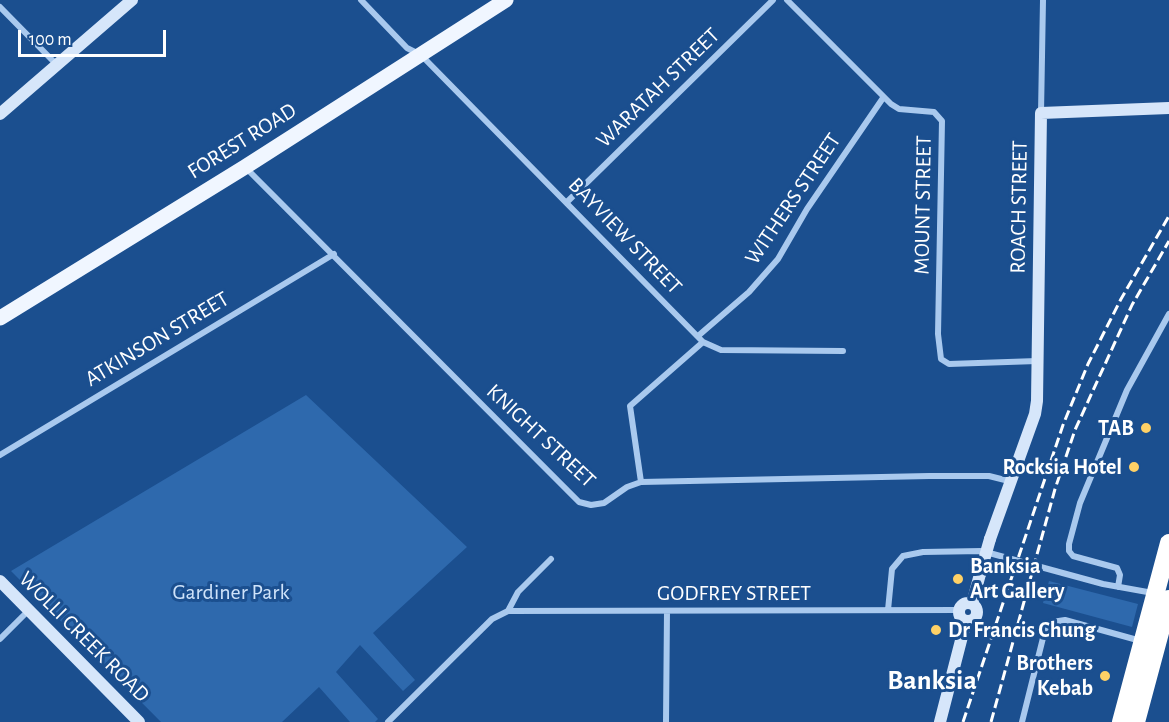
<!DOCTYPE html>
<style>
body{margin:0}
#map{position:relative;width:1169px;height:722px;overflow:hidden;background:#1b4f8f;font-family:"Alegreya Sans",sans-serif}
canvas{display:block}
.scale{position:absolute;left:18px;top:30px;width:148px;height:27px;box-sizing:border-box;border:3px solid #fff;border-top:0;padding-left:8px;font-size:18px;line-height:21px;white-space:nowrap;color:#fff;-webkit-text-stroke:4px #1b4f8f;paint-order:stroke}
</style>
<div id="map">
<canvas width="1169" height="722"></canvas>
<div class="scale">100 m</div>
</div>
<script>
const ctx = document.querySelector('canvas').getContext('2d');
ctx.lineJoin = 'round';
function fill(path, color) { ctx.fillStyle = color; ctx.fill(path, 'evenodd'); }
const toPath = rows => new Path2D(rows.map(r => 'M' + r).join(''));
function trace(path, color, width, dash) { ctx.strokeStyle = color; ctx.lineWidth = width; ctx.lineCap = dash ? 'butt' : 'round'; ctx.setLineDash(dash || []); ctx.stroke(path); }
function write(font, color, halo, rows, align = 'center') {
  ctx.font = font + ' "Alegreya Sans",sans-serif'; ctx.lineWidth = 6; ctx.setLineDash([]); ctx.textBaseline = 'middle'; ctx.strokeStyle = halo; ctx.fillStyle = color; for (const [text, x, y, turn = 0] of rows) {
    ctx.save(); ctx.translate(x, y); ctx.rotate((+turn || 0) * Math.PI / 180); ctx.textAlign = isNaN(turn) ? turn : align; if (halo) ctx.strokeText(text, 0, 0); ctx.fillText(text, 0, 0); ctx.restore();
  }
}
const green = toPath([
 [306,395,467,547,373,633,415,680,403,691,360,645,336,672,378,719,375,722,350,722,319,687,282,722,161,722,11,571],
 [1049,581,1138,604,1132,627,1043,603]
]);
const street = toPath([
 [361,0,407,48,421,55,703,342,721,350,843,351],
 [787,0,891,104,899,109,934,112,942,121,938,334,941,359,949,364,1037,361],
 [0,7,57,65],
 [1041,113,1043,0],
 [245,167,579,502,591,505,604,503,627,487,641,482,929,476,989,476,1009,481],
 [567,202,773,0],
 [698,336,749,292,778,259,807,209,883,98],
 [0,455,334,254],
 [641,482,630,406,703,342],
 [1118,587,1120,575,1117,568,1073,556,1069,551,1069,544,1080,503,1127,390,1169,314],
 [888,610,892,569,903,556,923,552,982,551,1103,584,1153,593],
 [508,611,959,610],
 [0,639,29,610],
 [388,722,492,619,508,611,518,592,551,559],
 [666,722,667,611],
 [1022,722,1045,630,1052,622,1065,620,1141,641]
]);
const secondary = toPath([
 [0,114,132,0],
 [990,539,1035,414,1037,401,1041,113,1169,108],
 [0,581,139,722],
 '959 612a9 9 0 1 1 18 0a9 9 0 1 1-18 0Z',
 [972,604,980,574],
 [940,722,966,621]
]);
const primary = toPath([
 [0,318,245,167,506,0]
]);
const highway = toPath([
 [1121,722,1169,543],
 [1136,722,1169,599]
]);
const rail = toPath([
 [963,722,1063,425,1088,364,1121,299,1169,216],
 [991,722,1055,489,1075,430,1132,305,1169,241]
]);
const secondaryBridge = toPath([
 [980,574,990,539]
]);
const markers = [
 [1146,428,6,"#ffd166"],
 [1134,467,6,"#ffd166"],
 [958,579,6,"#ffd166"],
 [936,630,6,"#ffd166"],
 [1105,676,6,"#ffd166"]
];
const streetNames = [
 ["WARATAH STREET",658,88,-44],
 ["FOREST ROAD",242,141,-32],
 ["WITHERS STREET",793,199,-56],
 ["MOUNT STREET",923,205,-89],
 ["ROACH STREET",1019,207,-89],
 ["BAYVIEW STREET",625,236,46],
 ["ATKINSON STREET",157,339,-31],
 ["KNIGHT STREET",541,436,43],
 ["GODFREY STREET",734,593],
 ["WOLLI CREEK ROAD",84,637,45]
];
const poiNames = [
 ["TAB",1134,428],
 ["Rocksia Hotel",1122,467],
 ["Banksia",970,566,"left"],
 ["Art Gallery",970,591,"left"],
 ["Dr Francis Chung",948,630,"left"],
 ["Brothers",1093,663],
 ["Kebab",1093,688]
];
const parkNames = [
 ["Gardiner Park",231,592]
];
const districtNames = [
 ["Banksia",932,681]
];
fill(green, '#2e69ad');
trace(street, '#a9c9ee', 6);
trace(secondary, '#d6e6fa', 12);
trace(primary, '#f0f6ff', 15);
trace(highway, '#fff', 18);
trace(rail, '#fff', 3, [10, 4.5]);
trace(secondaryBridge, '#d6e6fa', 12);
for (const [x, y, r, color] of markers) { const dot = new Path2D(); dot.arc(x, y, r, 0, 2 * Math.PI); ctx.fillStyle = color; ctx.fill(dot); trace(dot, '#1b4f8f', 2); }
write('22px', '#fff', '#1b4f8f', streetNames);
write('bold 22px', '#fff', '#1b4f8f', poiNames, 'right');
write('22px', '#cfe3fa', '#1b4f8f', parkNames);
write('bold 28px', '#fff', '#1b4f8f', districtNames);
</script>
